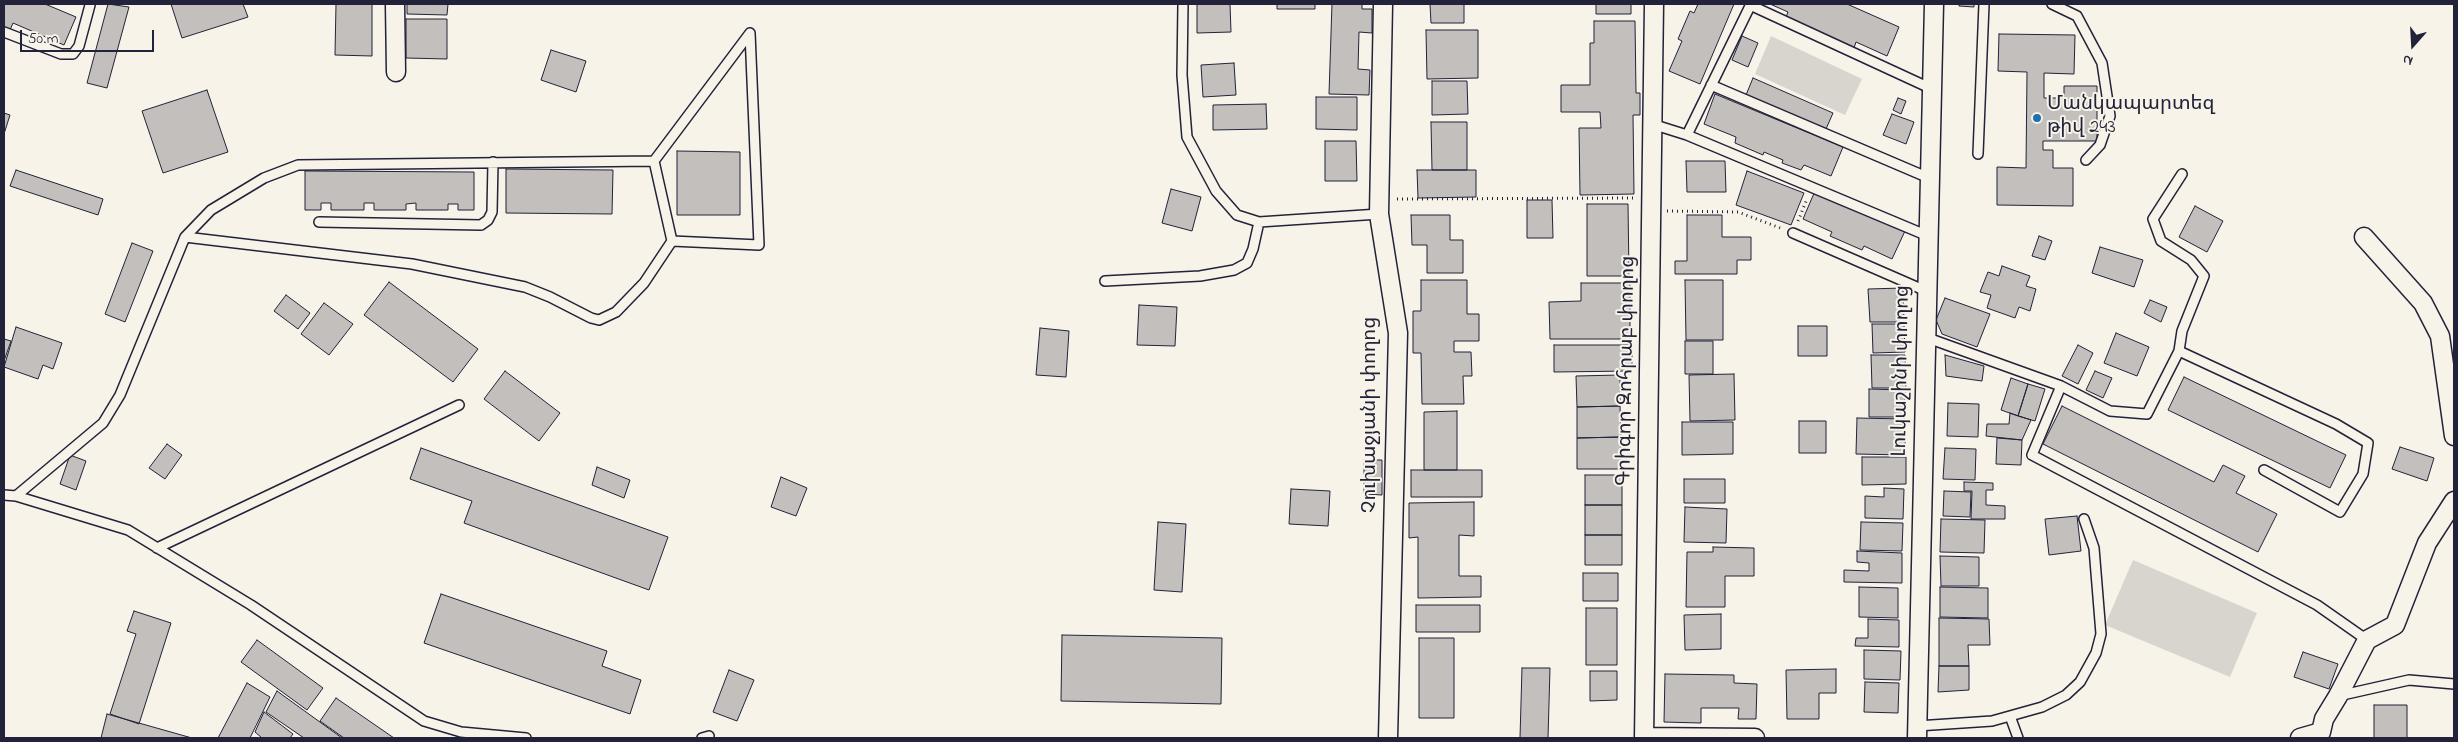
<!DOCTYPE html>
<meta charset="utf-8">
<style>
body{margin:0}
#map{position:relative;width:2458px;height:742px;overflow:hidden;background:#f7f3e8;font-family:"Indie Flower",sans-serif}
canvas{display:block}
.frame{position:absolute;inset:0;border:5px solid #22223b;pointer-events:none}
.north{position:absolute;left:2388px;top:20px;width:50px;height:50px;-webkit-text-stroke:4px #f7f3e8;paint-order:stroke;rotate:199deg;font-size:14px;font-weight:700;line-height:20px;text-align:center;color:#22223b}
.north::after{content:'';display:block;margin:auto;width:18px;height:22px;background:#22223b;clip-path:polygon(50% 0,100% 100%,50% 72%,0 100%)}
.scale{position:absolute;left:20px;top:30px;width:134px;height:22px;box-sizing:border-box;border:2px solid #22223b;border-top:0;padding-left:6px;font-size:15px;line-height:18px;white-space:nowrap;color:#22223b;-webkit-text-stroke:4px #f7f3e8;paint-order:stroke}
</style>
<div id="map">
<canvas width="2458" height="742"></canvas>
<div class="frame"></div>
<div class="north">N</div>
<div class="scale">50 m</div>
</div>
<script>
const ctx = document.querySelector('canvas').getContext('2d');
ctx.lineJoin = 'round';
function fill(path, color) { ctx.fillStyle = color; ctx.fill(path, 'evenodd'); }
const toPath = rows => new Path2D(rows.map(r => 'M' + r).join(''));
function trace(path, color, width, dash) { ctx.strokeStyle = color; ctx.lineWidth = width; ctx.lineCap = dash ? 'butt' : 'round'; ctx.setLineDash(dash || []); ctx.stroke(path); }
function write(font, color, halo, rows, align = 'center') {
  ctx.font = font + ' "Indie Flower","Noto Sans Armenian",sans-serif'; ctx.lineWidth = 4; ctx.setLineDash([]); ctx.textBaseline = 'middle'; ctx.strokeStyle = halo; ctx.fillStyle = color; for (const [text, x, y, turn = 0] of rows) {
    ctx.save(); ctx.translate(x, y); ctx.rotate((+turn || 0) * Math.PI / 180); ctx.textAlign = isNaN(turn) ? turn : align; if (halo) ctx.strokeText(text, 0, 0); ctx.fillText(text, 0, 0); ctx.restore();
  }
}
const green = toPath([
 [1771,36,1862,79,1845,115,1755,74],
 [2133,560,2257,613,2230,677,2105,625]
]);
const building = toPath([
 [4,4,45,4,76,17,64,45,13,23,10,30,4,28,4,4],
 [108,4,129,7,107,88,87,83,108,4],
 [171,4,243,4,248,17,182,38,171,4],
 [336,4,372,4,372,56,335,55,336,4],
 [407,4,448,4,447,15,407,14,407,4],
 [1197,4,1230,4,1231,32,1197,33,1197,4],
 [1277,4,1315,4,1315,9,1277,9,1277,4],
 [1332,4,1362,4,1362,9,1372,9,1372,33,1359,32,1358,69,1370,70,1369,95,1329,94,1332,4],
 [1430,4,1464,4,1464,23,1431,23,1430,4],
 [1596,4,1631,4,1631,14,1596,14,1596,4],
 [1698,4,1734,4,1700,84,1669,71,1682,41,1678,39,1690,11,1694,13,1698,4],
 [1770,4,1847,4,1899,27,1887,56,1856,42,1854,48,1786,17,1788,12,1770,4],
 [1959,4,1974,4,1974,7,1959,6,1959,4],
 [406,19,447,19,447,59,406,58,406,19],
 [1594,21,1635,21,1636,93,1640,93,1640,115,1633,115,1634,194,1580,195,1579,128,1601,128,1600,112,1561,112,1561,85,1590,85,1590,43,1594,43,1594,21],
 [1426,30,1478,30,1478,78,1427,79,1426,30],
 [1999,34,2075,35,2074,74,2044,73,2044,98,2064,98,2064,86,2097,86,2097,141,2043,141,2043,150,2053,150,2053,168,2073,168,2073,206,1997,205,1997,167,2026,168,2027,72,1998,71,1999,34],
 [1742,36,1758,43,1748,67,1732,60,1742,36],
 [551,50,586,61,576,92,541,80,551,50],
 [1234,63,1236,95,1203,97,1201,65,1234,63],
 [1753,78,1833,113,1826,129,1746,95,1753,78],
 [1432,81,1467,81,1468,114,1432,115,1432,81],
 [207,90,228,152,163,173,142,111,207,90],
 [1715,94,1843,147,1831,176,1804,165,1801,170,1782,163,1783,160,1764,152,1763,155,1735,143,1736,137,1704,124,1715,94],
 [1316,97,1357,97,1357,130,1316,129,1316,97],
 [1898,98,1906,101,1901,114,1893,110,1898,98],
 [1266,104,1267,129,1213,130,1213,105,1266,104],
 [4,113,10,115,4,134,4,113],
 [1892,114,1914,122,1906,144,1883,135,1892,114],
 [1431,122,1467,122,1467,170,1432,170,1431,122],
 [1325,141,1356,141,1357,181,1325,181,1325,141],
 [677,151,740,152,740,215,677,215,677,151],
 [1686,161,1725,161,1726,192,1687,192,1686,161],
 [506,169,613,170,612,214,506,213,506,169],
 [16,170,103,199,98,215,10,186,16,170],
 [1417,170,1476,170,1476,197,1418,198,1417,170],
 [305,171,474,172,474,210,458,210,458,204,448,204,448,210,416,210,416,203,406,204,406,210,374,210,374,203,364,203,364,210,331,210,331,203,321,203,321,210,305,210,305,171],
 [1747,171,1804,193,1791,225,1736,205,1747,171],
 [1171,189,1201,197,1192,231,1162,223,1171,189],
 [1815,191,1905,231,1892,259,1864,246,1862,250,1830,236,1832,232,1803,219,1815,191],
 [1527,200,1552,200,1553,238,1527,238,1527,200],
 [1587,204,1628,204,1629,276,1587,276,1587,204],
 [2195,206,2223,221,2207,252,2179,237,2195,206],
 [1411,215,1450,215,1450,240,1463,240,1463,273,1427,273,1427,245,1412,245,1411,215],
 [1687,215,1722,215,1722,237,1751,237,1751,260,1737,260,1737,274,1675,274,1675,261,1687,261,1687,215],
 [2039,236,2052,241,2045,260,2032,256,2039,236],
 [132,243,153,251,125,322,105,314,132,243],
 [2100,247,2143,260,2134,287,2092,273,2100,247],
 [2002,266,2030,276,2026,286,2036,289,2030,311,2019,307,2015,318,1987,308,1991,295,1980,292,1988,272,1999,276,2002,266],
 [1421,280,1467,280,1467,314,1479,314,1479,341,1454,341,1454,352,1471,352,1472,376,1463,376,1464,404,1422,404,1421,353,1413,353,1413,311,1421,311,1421,280],
 [1685,280,1723,280,1723,340,1686,340,1685,280],
 [389,282,478,349,453,382,364,315,389,282],
 [1581,283,1630,283,1630,339,1550,339,1549,302,1581,301,1581,283],
 [1903,288,1904,322,1870,322,1868,289,1903,288],
 [286,295,310,313,298,329,274,311,286,295],
 [1945,298,1990,314,1977,347,1942,334,1936,320,1945,298],
 [2150,300,2167,307,2161,322,2144,313,2150,300],
 [324,303,353,324,329,355,301,334,324,303],
 [1139,305,1177,307,1175,346,1137,345,1139,305],
 [1872,324,1904,324,1905,352,1873,353,1872,324],
 [1798,326,1827,326,1827,356,1798,356,1798,326],
 [16,327,62,343,53,369,43,365,38,379,4,367,16,327],
 [1040,328,1069,331,1066,377,1036,375,1040,328],
 [2116,333,2149,347,2137,376,2104,363,2116,333],
 [4,339,11,341,4,361,4,339],
 [1685,341,1713,341,1713,374,1685,374,1685,341],
 [1554,345,1632,345,1632,371,1554,372,1554,345],
 [2078,345,2093,353,2078,384,2062,376,2078,345],
 [1871,355,1905,355,1906,388,1872,388,1871,355],
 [1945,355,1984,366,1982,381,1946,376,1945,355],
 [505,371,560,413,539,441,484,399,505,371],
 [2095,371,2112,378,2103,398,2086,390,2095,371],
 [1734,374,1735,420,1690,421,1689,375,1734,374],
 [1620,375,1620,406,1577,407,1576,376,1620,375],
 [2184,377,2346,455,2330,488,2168,410,2184,377],
 [2011,378,2028,384,2018,416,2001,410,2011,378],
 [2028,384,2045,389,2035,421,2018,416,2028,384],
 [1869,389,1905,390,1905,417,1869,417,1869,389],
 [1948,403,1979,404,1978,437,1947,436,1948,403],
 [1620,406,1621,437,1577,438,1577,407,1620,406],
 [2062,406,2214,482,2223,465,2245,476,2236,493,2277,514,2258,552,2043,444,2062,406],
 [1457,411,1457,470,1424,470,1424,412,1457,411],
 [2010,413,2031,420,2022,440,1986,436,1987,424,2009,424,2010,413],
 [1857,418,1905,419,1905,455,1856,454,1857,418],
 [1799,421,1826,421,1826,453,1799,453,1799,421],
 [1682,422,1733,422,1733,454,1682,455,1682,422],
 [1621,437,1621,469,1577,469,1577,438,1621,437],
 [1997,438,2022,440,2021,465,1996,464,1997,438],
 [167,444,182,455,165,479,149,468,167,444],
 [2400,447,2434,458,2427,481,2392,469,2400,447],
 [421,448,668,537,649,590,464,523,472,501,410,479,421,448],
 [1945,448,1976,449,1975,480,1943,479,1945,448],
 [70,455,86,461,76,490,60,484,70,455],
 [1862,457,1906,457,1906,484,1862,485,1862,457],
 [1364,460,1382,460,1382,495,1364,494,1364,460],
 [597,467,630,480,624,498,592,485,597,467],
 [1411,470,1482,470,1482,497,1411,497,1411,470],
 [1585,475,1622,475,1622,505,1585,505,1585,475],
 [781,477,807,488,796,516,771,507,781,477],
 [1684,479,1725,479,1725,503,1684,503,1684,479],
 [1964,482,1993,483,1993,490,1986,490,1986,505,2005,506,2005,519,1971,519,1972,491,1964,491,1964,482],
 [1884,488,1904,489,1903,519,1865,518,1865,496,1884,497,1884,488],
 [1291,489,1330,491,1328,526,1289,524,1291,489],
 [1944,491,1971,492,1970,517,1943,516,1944,491],
 [1474,502,1474,536,1459,535,1459,576,1481,576,1481,597,1418,598,1418,537,1409,538,1409,503,1474,502],
 [1585,505,1622,505,1622,535,1585,535,1585,505],
 [1685,507,1727,509,1726,543,1684,542,1685,507],
 [2077,516,2081,551,2049,555,2045,519,2077,516],
 [1941,519,1985,520,1984,553,1940,552,1941,519],
 [1158,522,1186,524,1182,592,1154,590,1158,522],
 [1861,522,1903,523,1902,551,1860,550,1861,522],
 [1585,535,1622,535,1622,565,1585,565,1585,535],
 [1713,547,1754,548,1754,576,1725,576,1725,607,1686,607,1687,552,1713,552,1713,547],
 [1857,551,1902,553,1902,583,1844,582,1844,570,1869,571,1869,563,1857,562,1857,551],
 [1940,556,1979,557,1979,586,1941,586,1940,556],
 [1583,573,1618,573,1618,601,1583,601,1583,573],
 [1859,587,1898,588,1898,618,1859,617,1859,587],
 [1940,587,1988,588,1988,618,1940,617,1940,587],
 [441,594,607,651,602,666,641,680,630,714,424,643,441,594],
 [1416,605,1480,605,1480,632,1416,632,1416,605],
 [1586,608,1617,608,1617,665,1586,665,1586,608],
 [134,611,171,623,139,724,110,714,136,634,127,631,134,611],
 [1721,614,1721,649,1685,650,1684,615,1721,614],
 [1939,618,1989,619,1990,645,1968,645,1969,666,1939,666,1939,618],
 [1868,619,1899,620,1899,647,1855,646,1856,638,1868,638,1868,619],
 [1062,635,1222,638,1221,704,1061,701,1062,635],
 [1419,638,1454,638,1454,718,1419,718,1419,638],
 [257,640,323,688,307,710,241,662,257,640],
 [1864,650,1901,651,1900,680,1864,679,1864,650],
 [2303,652,2338,664,2329,689,2294,677,2303,652],
 [1939,666,1969,666,1969,690,1938,692,1939,666],
 [1522,668,1550,668,1548,738,1520,738,1522,668],
 [1836,669,1836,693,1819,693,1819,719,1787,719,1786,670,1836,669],
 [729,670,754,680,737,721,713,712,729,670],
 [1590,671,1617,671,1617,700,1590,701,1590,671],
 [1665,674,1734,675,1734,683,1757,684,1756,719,1738,719,1739,708,1701,708,1701,723,1664,722,1665,674],
 [1865,682,1899,683,1898,713,1864,712,1865,682],
 [247,683,270,697,250,738,218,738,247,683],
 [277,691,342,738,304,738,266,712,277,691],
 [336,698,394,738,344,738,320,721,336,698],
 [2374,705,2407,705,2407,738,2374,738,2374,705],
 [264,712,293,734,290,738,262,738,255,732,264,712],
 [107,714,192,738,101,738,107,714]
]);
const path = toPath([
 [1397,199,1636,198],
 [1667,211,1738,212,1783,229],
 [1798,221,1807,199]
]);
const service = toPath([
 [1183,4,1182,75,1187,137,1216,191,1237,215,1259,222],
 [1751,4,1687,135,1928,236],
 [2052,4,2077,16,2102,63,2110,116,2100,145,2086,160],
 [1750,5,1932,89],
 [4,32,61,54,73,54,79,46,90,5],
 [1711,85,1929,178],
 [1652,124,1687,135],
 [1978,154,1984,4],
 [654,161,750,33,759,245,672,241],
 [319,222,481,225,488,220,492,212,493,162],
 [1793,233,1926,291],
 [1105,281,1200,276,1234,270,1247,263,1253,249,1259,222,1379,214],
 [1925,337,2061,386,2032,455,2317,605,2367,640],
 [2179,351,2182,331,2204,276,2191,260,2161,241,2153,219,2182,174],
 [2061,386,2110,411,2147,414,2179,351,2336,424,2368,443,2363,474,2340,512,2264,470],
 [4,495,16,496,128,530,251,605,424,721,461,732,526,738],
 [16,496,103,423,120,395,185,237,211,210,264,178,298,165,654,161,672,241,644,283,616,312,599,320,591,318,550,297,525,287,412,264,185,237],
 [157,548,459,405],
 [2338,696,2409,680,2454,684],
 [2010,716,2018,738],
 [1917,726,1992,721,2042,707,2066,695,2080,682,2096,653,2101,634,2094,548,2084,519],
 [702,738,709,736]
]);
const minor = toPath([
 [395,4,396,72],
 [1383,4,1379,214,1398,333,1388,738],
 [2364,237,2423,303,2440,336,2454,436],
 [1644,737,1755,738],
 [1644,738,1654,4],
 [1917,738,1934,4],
 [2300,738,2321,732,2324,719,2338,696,2367,640,2395,625,2427,543,2454,501]
]);
const markers = [
 [2037,118,5,"#1f6fb2"]
];
const poiNames = [
 ["Մանկապարտեզ",2047,106],
 ["թիվ 243",2047,129]
];
const streetNames = [
 ["Գրիգոր Զոհրաբ փողոց",1628,371,-89],
 ["Լուկաշինի փողոց",1903,371,-89],
 ["Չուխաջյանի փողոց",1372,415,-90]
];
fill(green, '#d8d5cf');
fill(building, '#c2bfbd');
trace(building, '#22223b', 1);
trace(service, '#22223b', 12);
trace(minor, '#22223b', 21);
trace(path, '#22223b', 3, [1, 4]);
trace(service, '#f7f3e8', 9);
trace(minor, '#f7f3e8', 18);
for (const [x, y, r, color] of markers) { const dot = new Path2D(); dot.arc(x, y, r, 0, 2 * Math.PI); ctx.fillStyle = color; ctx.fill(dot); trace(dot, '#f7f3e8', 2); }
write('20px', '#22223b', '#f7f3e8', poiNames, 'left');
write('20px', '#22223b', '#f7f3e8', streetNames);
</script>
